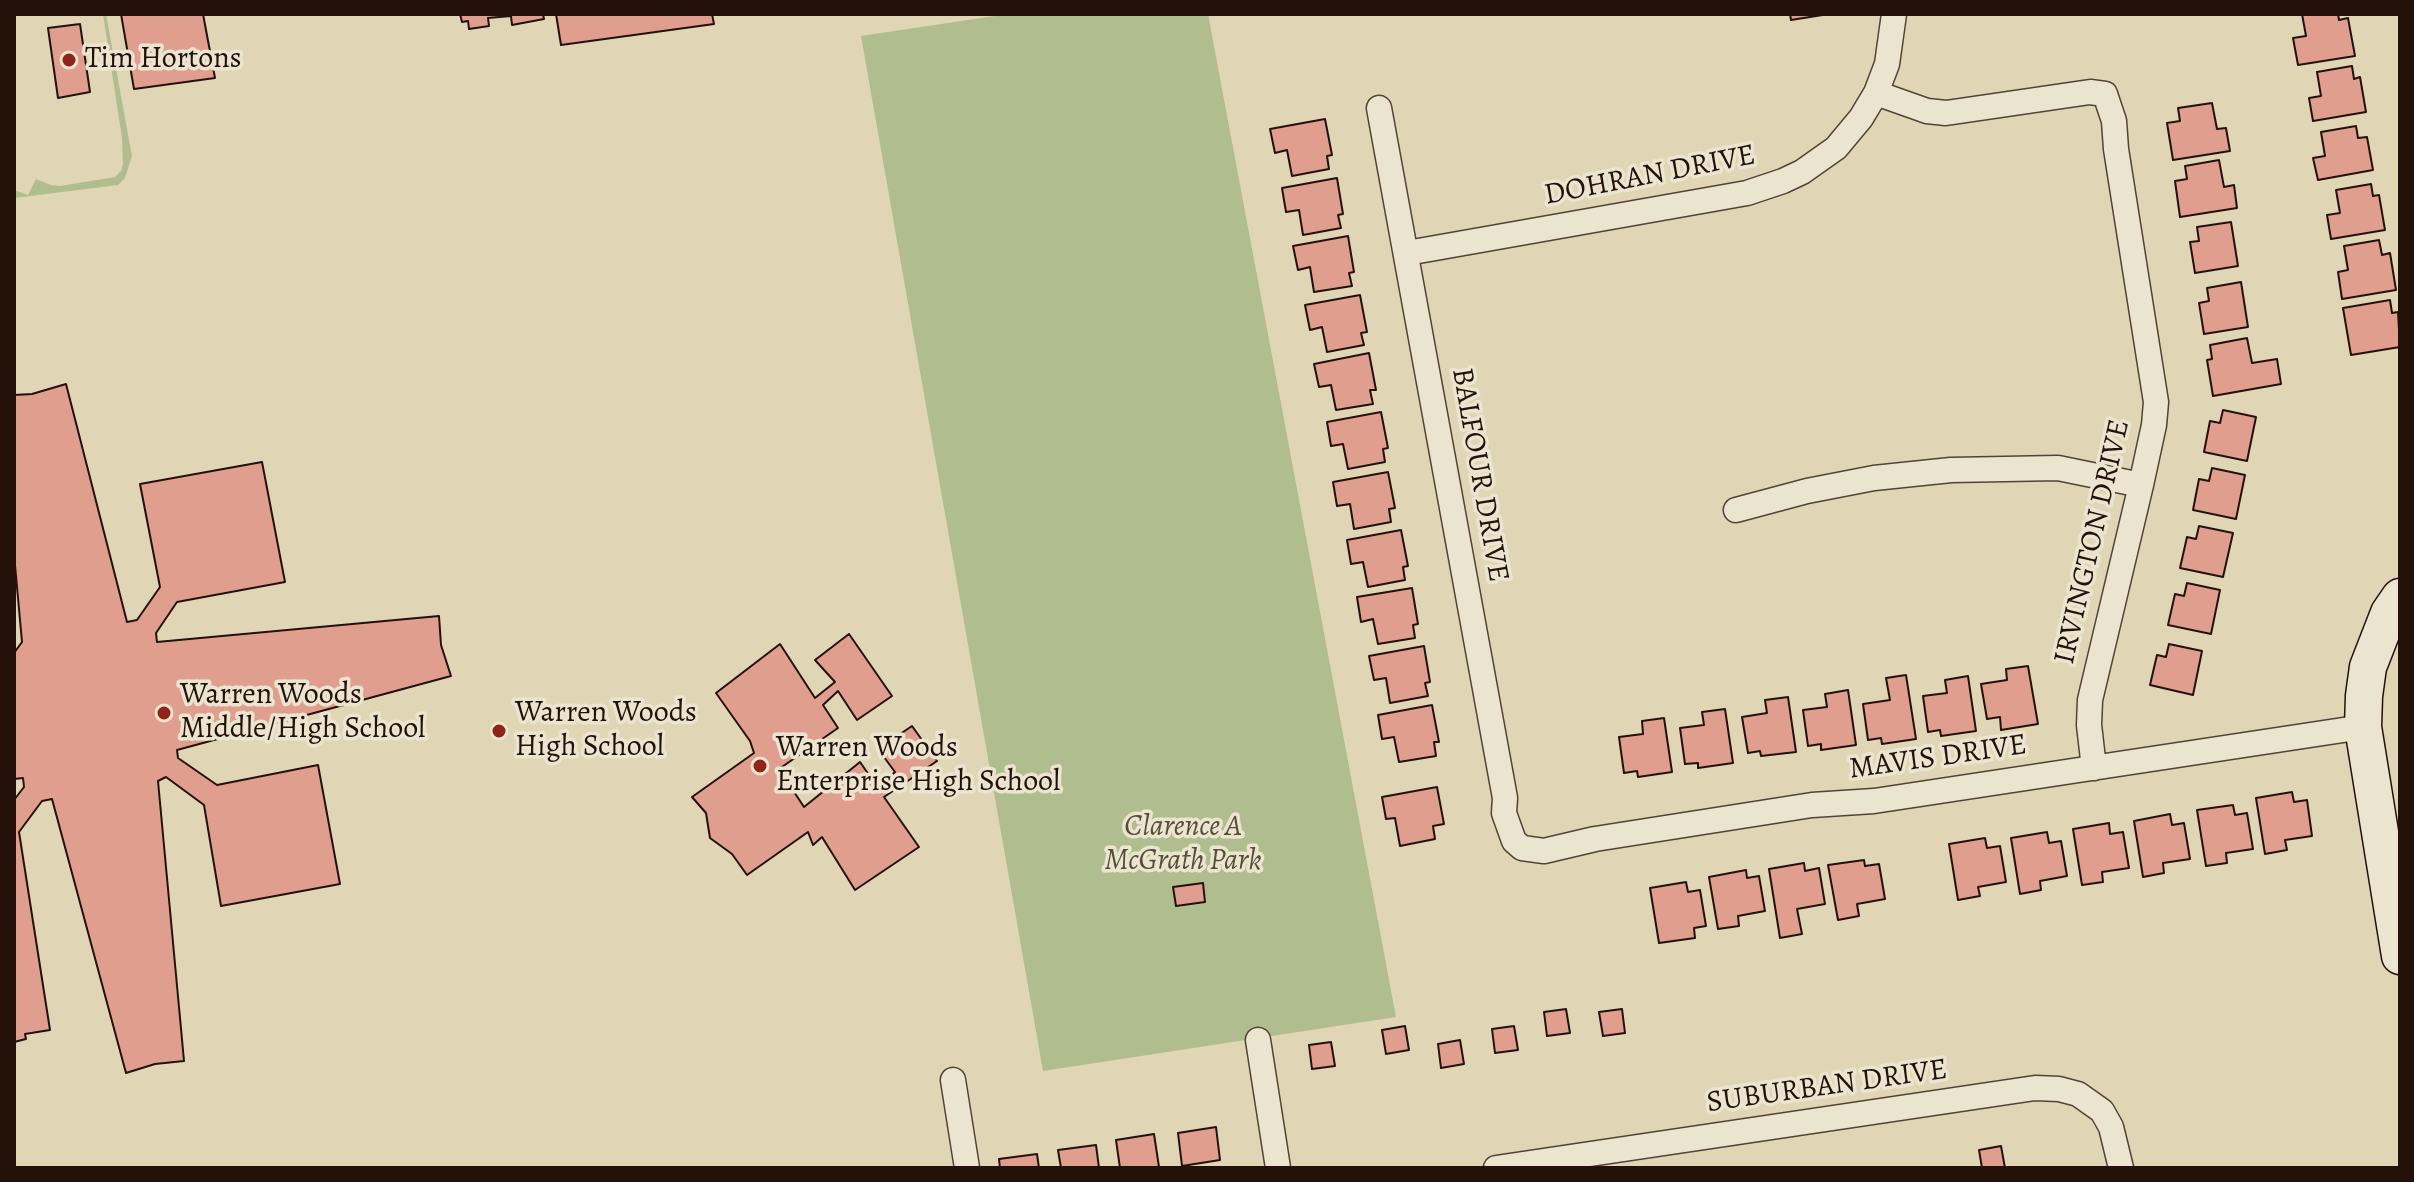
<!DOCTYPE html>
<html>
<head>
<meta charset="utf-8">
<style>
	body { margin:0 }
	#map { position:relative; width:2414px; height:1182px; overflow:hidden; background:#e0d5b5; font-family:Alegreya,serif }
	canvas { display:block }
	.frame { position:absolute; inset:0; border:16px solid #24120a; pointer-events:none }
</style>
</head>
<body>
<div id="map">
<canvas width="2414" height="1182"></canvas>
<div class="frame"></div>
</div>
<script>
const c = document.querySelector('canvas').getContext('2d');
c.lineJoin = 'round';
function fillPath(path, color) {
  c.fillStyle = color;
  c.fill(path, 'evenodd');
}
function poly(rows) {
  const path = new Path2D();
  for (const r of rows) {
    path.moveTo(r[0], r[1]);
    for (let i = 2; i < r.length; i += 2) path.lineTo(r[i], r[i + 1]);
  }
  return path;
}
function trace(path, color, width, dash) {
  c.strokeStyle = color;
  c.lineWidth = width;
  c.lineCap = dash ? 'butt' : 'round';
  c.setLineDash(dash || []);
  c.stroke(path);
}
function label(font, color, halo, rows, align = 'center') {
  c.font = font + ' Alegreya,serif';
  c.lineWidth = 7;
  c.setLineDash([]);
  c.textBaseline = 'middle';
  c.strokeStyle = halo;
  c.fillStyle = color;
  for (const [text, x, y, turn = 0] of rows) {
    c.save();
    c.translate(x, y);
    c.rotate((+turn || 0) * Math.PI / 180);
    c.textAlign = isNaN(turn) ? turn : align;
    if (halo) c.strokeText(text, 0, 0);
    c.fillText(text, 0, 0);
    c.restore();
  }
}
const green = poly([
	[103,14,106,14,132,156,125,178,118,185,14,198,14,190,28,195,36,179,51,185,60,186,115,177,121,171,123,164,122,138],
	[1008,14,1208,14,1396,1017,1043,1071,861,36]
]);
const building = poly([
	[121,14,203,14,215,78,134,89,121,14],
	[460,14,543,14,544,19,512,25,511,16,488,18,489,26,469,29,468,21,462,22,460,14],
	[556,14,712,14,714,24,561,45,556,14],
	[1790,14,1829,14,1791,20,1790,14],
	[2302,14,2338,14,2339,20,2348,18,2355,56,2298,65,2293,38,2306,36,2302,14],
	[80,24,90,92,58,98,48,28,80,24],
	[2352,66,2354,79,2360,77,2366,112,2313,121,2309,98,2321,96,2317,72,2352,66],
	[2212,103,2217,129,2226,128,2230,151,2173,160,2167,123,2180,121,2178,108,2212,103],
	[1325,119,1332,155,1327,156,1329,169,1292,176,1287,150,1275,153,1270,129,1325,119],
	[2356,126,2358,138,2367,137,2373,170,2318,180,2313,158,2325,156,2321,132,2356,126],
	[2219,160,2224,187,2234,185,2237,208,2180,217,2175,181,2187,179,2185,166,2219,160],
	[1337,178,1343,214,1338,215,1341,228,1303,235,1299,210,1286,212,1282,188,1337,178],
	[2371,184,2373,196,2379,195,2385,230,2331,239,2327,215,2340,213,2336,190,2371,184],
	[2231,222,2238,266,2195,273,2190,242,2199,241,2197,227,2231,222],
	[1348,236,1354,272,1349,273,1352,286,1314,292,1310,267,1298,270,1293,246,1348,236],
	[2379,240,2382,255,2390,253,2396,290,2342,299,2338,272,2348,270,2344,246,2379,240],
	[2241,282,2248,327,2204,334,2199,303,2209,301,2207,288,2241,282],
	[1360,295,1367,332,1361,333,1364,345,1327,352,1322,327,1310,330,1305,305,1360,295],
	[2390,300,2392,313,2398,312,2400,347,2351,355,2343,308,2390,300],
	[2247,338,2252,363,2277,359,2281,384,2213,396,2207,360,2212,359,2210,345,2247,338],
	[1369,353,1376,390,1370,390,1373,404,1336,410,1331,385,1319,387,1314,364,1369,353],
	[66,384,127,622,137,620,160,587,140,484,262,462,285,582,177,602,156,633,157,642,439,616,441,645,451,676,177,750,178,758,217,785,318,765,340,884,221,906,204,805,166,777,158,781,184,1061,155,1064,126,1073,52,799,42,801,19,832,50,1030,25,1034,26,1039,14,1042,14,800,24,787,23,778,14,779,14,653,22,642,14,554,14,395,32,394,66,384],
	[2223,410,2256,417,2247,461,2204,452,2210,421,2220,423,2223,410],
	[1381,412,1388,448,1383,449,1385,462,1348,469,1343,444,1331,446,1327,422,1381,412],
	[2212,468,2245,475,2236,519,2193,510,2199,479,2209,481,2212,468],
	[1388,472,1395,508,1389,509,1391,522,1354,529,1350,504,1337,506,1333,482,1388,472],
	[2199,526,2233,533,2223,577,2180,568,2187,537,2196,539,2199,526],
	[1401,530,1408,566,1403,567,1405,580,1368,587,1363,562,1351,564,1347,540,1401,530],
	[2187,583,2220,590,2211,634,2168,625,2175,594,2184,596,2187,583],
	[1412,588,1418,624,1413,625,1415,638,1378,644,1373,619,1361,622,1357,597,1412,588],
	[849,634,892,696,857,720,838,691,823,705,838,728,779,769,804,807,860,762,878,788,895,772,878,749,912,726,937,761,884,797,919,847,855,890,822,837,813,845,808,832,747,875,732,854,710,838,706,813,692,797,754,753,750,741,716,693,780,644,815,698,835,682,815,660,849,634],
	[2169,644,2202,651,2193,695,2150,685,2157,655,2166,657,2169,644],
	[1424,646,1430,682,1425,683,1428,696,1390,703,1386,678,1374,680,1369,656,1424,646],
	[2028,666,2038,724,2001,730,2000,717,1987,719,1981,684,2007,680,2006,669,2028,666],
	[1906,675,1916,739,1882,744,1881,738,1868,740,1863,704,1890,700,1886,678,1906,675],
	[1968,676,1976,731,1941,736,1940,730,1928,732,1923,696,1947,693,1945,680,1968,676],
	[1848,690,1856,745,1821,750,1821,744,1808,746,1803,710,1827,707,1825,694,1848,690],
	[1788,697,1796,752,1761,756,1760,751,1748,753,1742,717,1767,713,1765,700,1788,697],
	[1432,705,1439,742,1434,742,1436,756,1399,762,1394,737,1382,739,1378,715,1432,705],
	[1725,709,1733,763,1698,768,1698,763,1685,764,1680,728,1704,725,1702,712,1725,709],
	[1664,718,1672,772,1638,777,1637,771,1624,773,1619,737,1643,734,1642,721,1664,718],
	[1437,787,1444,824,1433,826,1435,839,1400,846,1395,818,1386,819,1382,797,1437,787],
	[2292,792,2294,802,2307,800,2312,836,2285,840,2287,850,2265,854,2256,798,2292,792],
	[2233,805,2235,815,2247,813,2253,849,2226,853,2227,863,2206,866,2197,810,2233,805],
	[2170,814,2172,825,2184,823,2190,859,2163,863,2164,873,2143,877,2134,821,2170,814],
	[2109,823,2110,834,2123,832,2129,868,2102,872,2103,882,2082,885,2073,829,2109,823],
	[2047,832,2049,843,2061,841,2067,876,2040,881,2041,890,2020,894,2011,838,2047,832],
	[1985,838,1987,848,2000,846,2006,882,1978,887,1980,896,1958,900,1949,844,1985,838],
	[1864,860,1865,866,1879,864,1885,899,1857,904,1859,916,1838,920,1828,865,1864,860],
	[1804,863,1805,871,1819,868,1825,904,1797,909,1802,934,1780,938,1769,869,1804,863],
	[1746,870,1747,878,1759,876,1765,911,1738,916,1739,926,1718,929,1709,877,1746,870],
	[1686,882,1688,892,1700,890,1706,926,1694,928,1695,938,1659,943,1650,888,1686,882],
	[1203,883,1205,902,1176,906,1173,887,1203,883],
	[1566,1009,1570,1033,1547,1036,1544,1012,1566,1009],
	[1622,1009,1625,1033,1603,1036,1599,1012,1622,1009],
	[1405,1026,1409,1050,1386,1054,1382,1030,1405,1026],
	[1514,1026,1518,1050,1495,1053,1492,1029,1514,1026],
	[1460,1040,1464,1064,1441,1068,1438,1044,1460,1040],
	[1331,1042,1335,1066,1312,1069,1309,1045,1331,1042],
	[1216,1127,1220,1160,1182,1166,1178,1133,1216,1127],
	[1154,1134,1159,1167,1120,1168,1116,1140,1154,1134],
	[1096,1145,1099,1168,1061,1168,1058,1150,1096,1145],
	[2001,1146,2005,1168,1982,1168,1979,1150,2001,1146],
	[1037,1154,1039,1168,1000,1168,999,1159,1037,1154]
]);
const street = poly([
	[1876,93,1927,111,1946,113,2090,92,2105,94,2114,121,2116,149,2156,402,2154,425,2141,485,2090,700,2089,725,2094,768],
	[1379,108,1505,798,1504,813,1514,841,1522,848,1544,851,1595,839,1812,805,1874,801,2363,727],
	[1407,253,1747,193,1783,181,1802,172,1836,148,1861,118,1876,93,1887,64,1894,14],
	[1736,510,1807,491,1874,478,1951,470,2058,468,2141,485],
	[1258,1040,1278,1168],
	[953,1080,967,1168],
	[1496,1168,2035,1088,2059,1089,2078,1094,2102,1111,2111,1127,2121,1168]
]);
const secondary = poly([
	[2400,597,2389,613,2368,667,2364,696,2363,727,2400,956]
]);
const markers = [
	[69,60,8,"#8f2418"],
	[164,713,8,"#8f2418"],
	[499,731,8,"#8f2418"],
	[760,766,8,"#8f2418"]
];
const poiNames = [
	["Tim Hortons",85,60],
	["Warren Woods",180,696],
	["Middle/High School",180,730],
	["Warren Woods",515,714],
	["High School",515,748],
	["Warren Woods",776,749],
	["Enterprise High School",776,783]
];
const streetNames = [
	["DOHRAN DRIVE",1650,176,-11],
	["BALFOUR DRIVE",1479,475,80],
	["IRVINGTON DRIVE",2093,542,-77],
	["MAVIS DRIVE",1938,758,-8],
	["SUBURBAN DRIVE",1827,1087,-8]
];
const parkNames = [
	["Clarence A",1183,828],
	["McGrath Park",1183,862]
];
fillPath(green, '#b0be8f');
fillPath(building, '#e09e8e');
trace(building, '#24120a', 2);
trace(street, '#534335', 27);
trace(secondary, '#24120a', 39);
trace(street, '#ebe4cf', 24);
trace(secondary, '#ebe4cf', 36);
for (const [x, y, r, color] of markers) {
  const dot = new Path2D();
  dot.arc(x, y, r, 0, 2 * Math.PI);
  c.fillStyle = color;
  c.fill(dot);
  trace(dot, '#ebe4cf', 3);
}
label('30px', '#24120a', '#ebe4cf', poiNames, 'left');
label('30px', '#24120a', '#ebe4cf', streetNames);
label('italic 30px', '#554e39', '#ebe4cf', parkNames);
</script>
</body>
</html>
